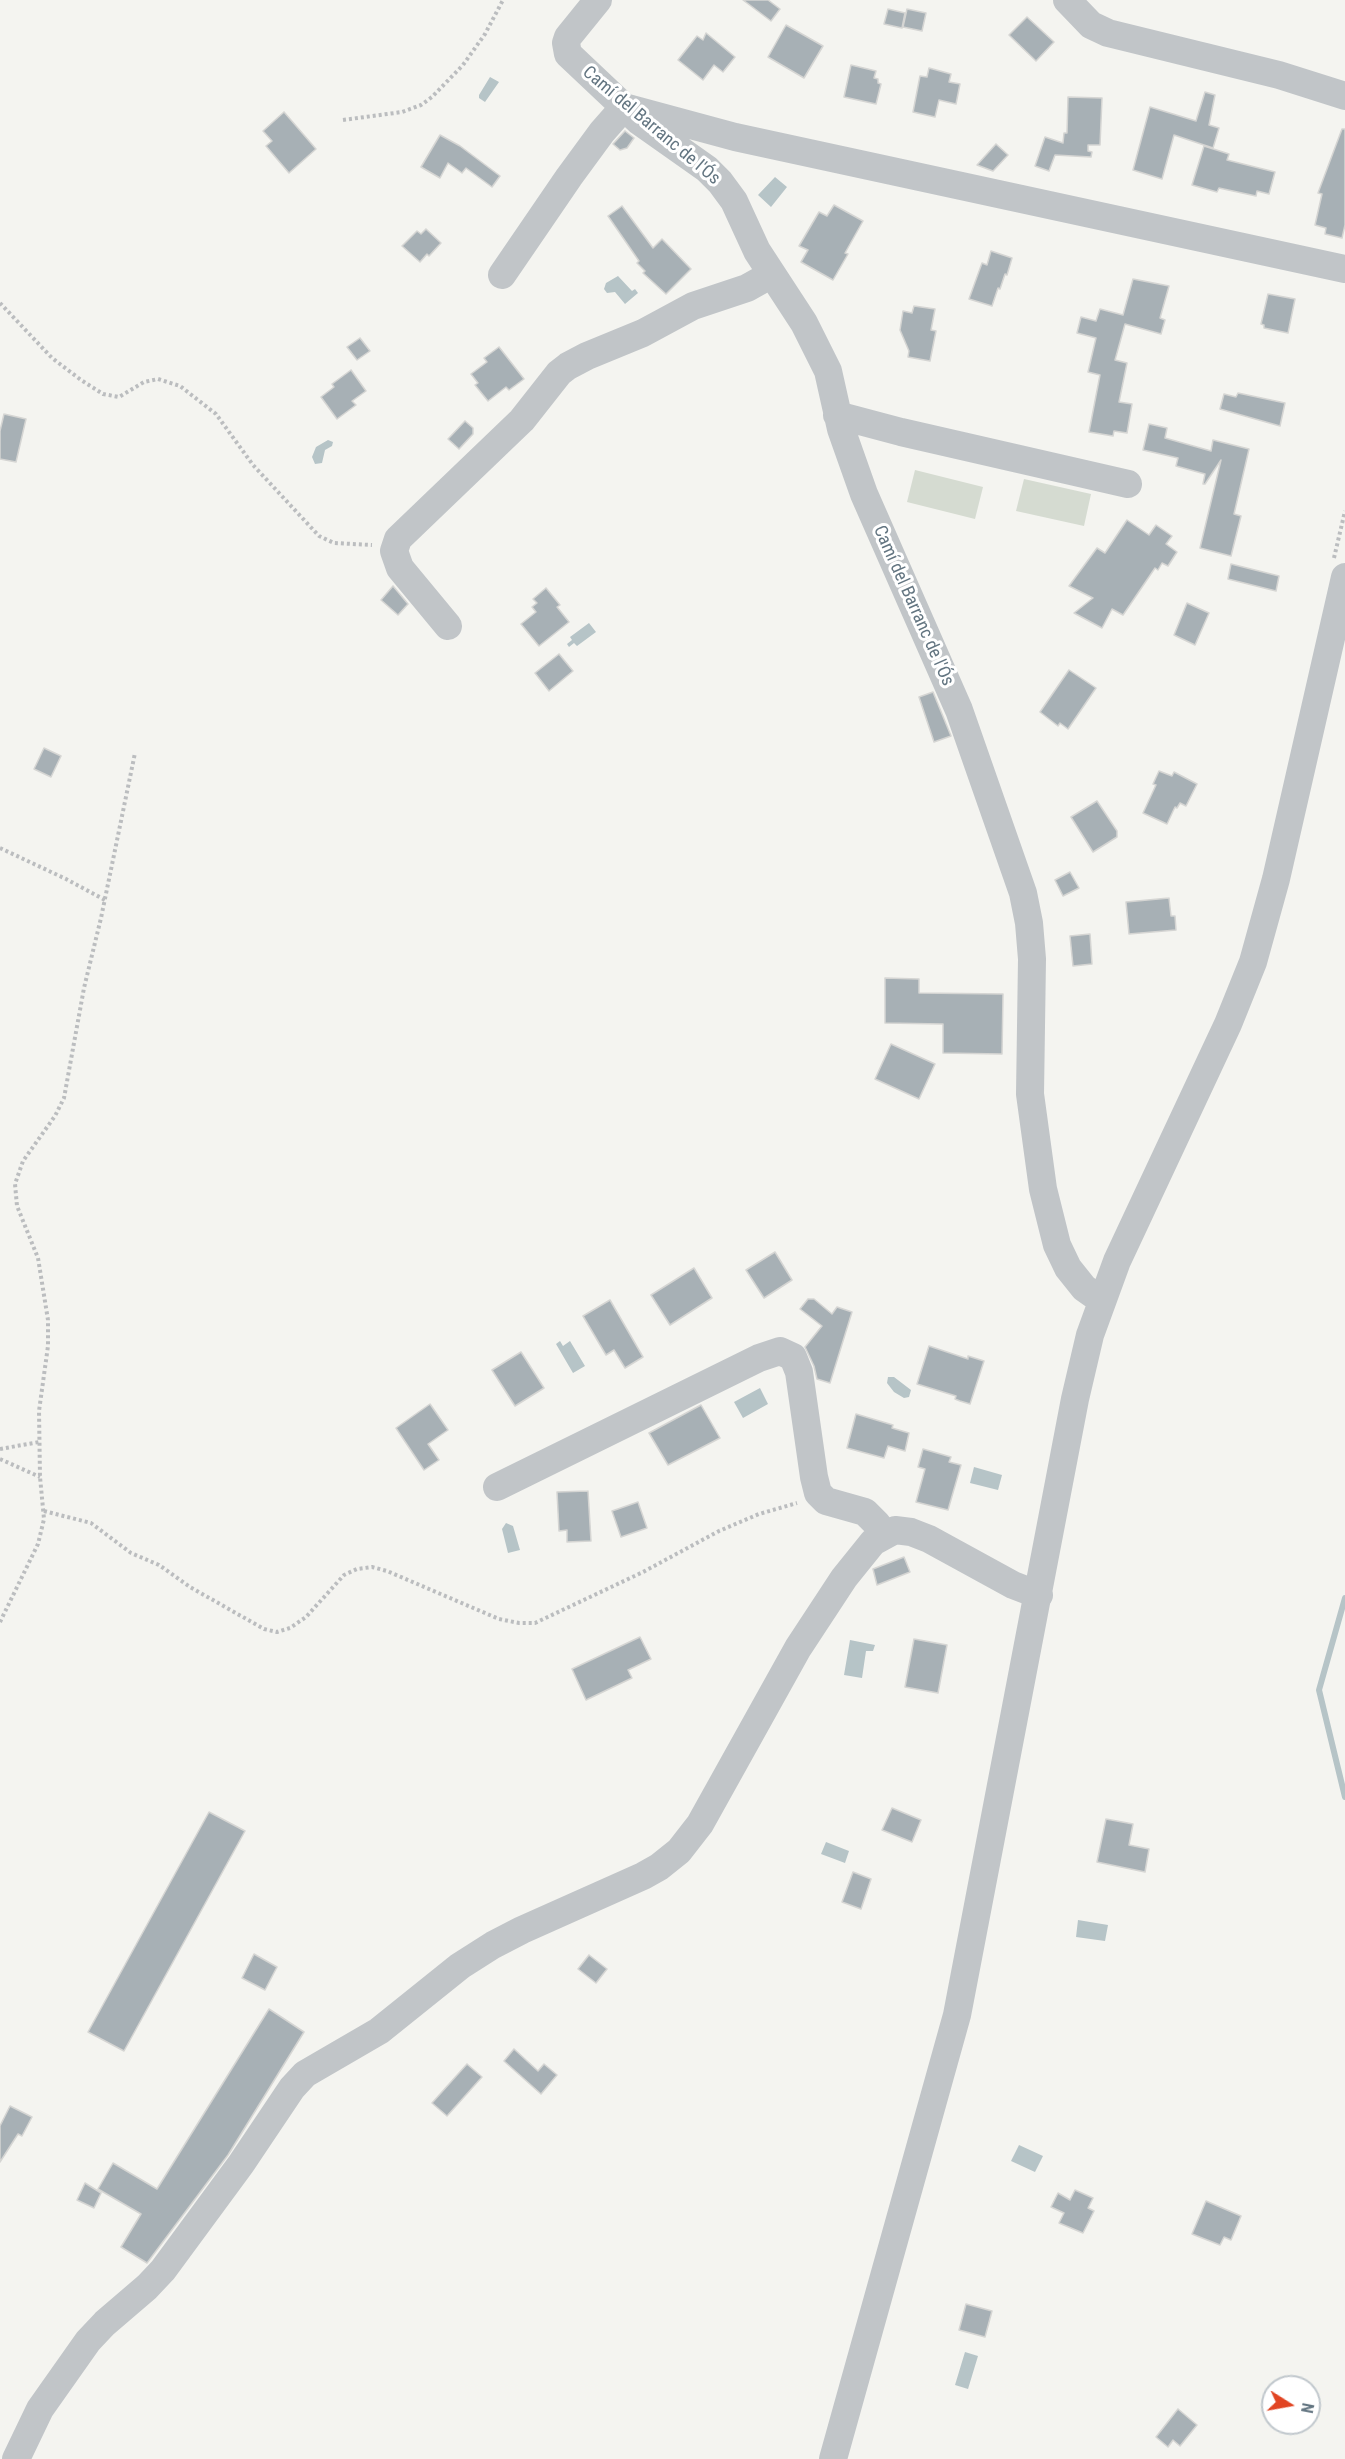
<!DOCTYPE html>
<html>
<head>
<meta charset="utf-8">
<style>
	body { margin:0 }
	#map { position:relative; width:1345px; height:2459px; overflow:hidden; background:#f4f4f0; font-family:"Roboto Condensed",sans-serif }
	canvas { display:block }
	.north { position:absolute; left:1261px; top:2375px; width:60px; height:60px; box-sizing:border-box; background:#fff; border:2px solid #c1c8cd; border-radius:50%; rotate:101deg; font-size:16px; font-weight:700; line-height:24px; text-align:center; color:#637581 }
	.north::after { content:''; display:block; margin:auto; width:21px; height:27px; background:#e14523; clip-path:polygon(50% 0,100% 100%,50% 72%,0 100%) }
</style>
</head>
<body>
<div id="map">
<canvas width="1345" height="2459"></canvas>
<div class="north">N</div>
</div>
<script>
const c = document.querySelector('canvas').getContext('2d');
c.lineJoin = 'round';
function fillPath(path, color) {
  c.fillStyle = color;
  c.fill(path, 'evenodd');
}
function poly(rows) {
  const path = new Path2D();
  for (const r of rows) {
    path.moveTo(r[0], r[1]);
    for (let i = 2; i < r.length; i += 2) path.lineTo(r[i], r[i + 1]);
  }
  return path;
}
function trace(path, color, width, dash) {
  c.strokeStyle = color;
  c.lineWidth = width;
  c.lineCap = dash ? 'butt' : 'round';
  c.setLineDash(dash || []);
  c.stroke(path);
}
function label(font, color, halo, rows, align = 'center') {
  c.font = font + ' "Roboto Condensed",sans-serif';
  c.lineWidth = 6;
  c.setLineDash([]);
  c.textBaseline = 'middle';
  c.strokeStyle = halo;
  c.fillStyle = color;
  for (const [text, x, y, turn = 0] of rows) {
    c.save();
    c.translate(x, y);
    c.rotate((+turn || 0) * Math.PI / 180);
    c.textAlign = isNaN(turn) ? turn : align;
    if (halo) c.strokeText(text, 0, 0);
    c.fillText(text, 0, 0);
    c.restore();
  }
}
const green = poly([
	[915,470,983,487,975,519,907,502],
	[1024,479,1091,494,1084,526,1016,511]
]);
const water = poly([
	[490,77,499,82,485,102,479,98,479,95],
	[775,177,787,187,771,207,758,195],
	[618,276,632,291,635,289,638,293,625,304,615,292,607,293,604,289,606,283],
	[328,440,333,442,332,446,325,450,322,463,315,464,312,457,316,447],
	[589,623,596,632,577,646,574,643,569,647,567,644,572,640,570,637],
	[560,1341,563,1346,570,1341,585,1366,573,1373,556,1344],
	[888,1377,894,1377,911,1390,909,1397,904,1398,894,1392,887,1383],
	[760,1388,768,1404,743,1418,734,1402],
	[974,1467,1002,1475,998,1490,970,1483],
	[506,1523,513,1526,520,1550,508,1553,502,1529],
	[850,1640,875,1645,873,1651,866,1651,862,1678,844,1675],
	[826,1842,849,1851,845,1863,821,1854],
	[1078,1920,1108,1925,1105,1941,1076,1937],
	[1019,2145,1043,2156,1035,2172,1011,2161],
	[965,2352,978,2356,968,2389,955,2385]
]);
const stream = poly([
	[1345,1598,1319,1690,1345,1797]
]);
const building = poly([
	[743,0,768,0,780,9,771,21,743,0],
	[888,9,905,13,902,28,884,24,888,9],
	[907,9,926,13,922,31,903,27,907,9],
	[1027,17,1054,42,1036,61,1009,35,1027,17],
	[786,25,823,46,804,78,768,57,786,25],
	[706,33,735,57,723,72,714,65,703,80,678,60,697,36,703,40,706,33],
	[851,65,876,71,874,78,878,79,878,83,881,84,876,104,844,97,851,65],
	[929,68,951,74,949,82,960,84,956,104,939,100,935,117,913,112,920,76,927,77,929,68],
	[1205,92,1215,95,1209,125,1219,128,1213,148,1174,135,1162,179,1133,170,1150,107,1196,121,1205,92],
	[1068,97,1102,98,1100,145,1088,145,1088,151,1092,152,1091,157,1055,155,1049,171,1035,166,1045,137,1063,143,1064,133,1067,133,1068,97],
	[284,112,316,149,289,173,266,146,272,141,263,131,284,112],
	[1342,129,1345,129,1345,225,1342,238,1325,234,1326,228,1315,225,1322,194,1318,193,1342,129],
	[625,131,634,138,627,148,620,150,613,144,625,131],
	[440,135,460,146,500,176,492,187,466,168,462,173,448,163,440,178,421,167,440,135],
	[996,144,1008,155,993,171,977,165,996,144],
	[1204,146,1229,154,1227,160,1275,172,1269,194,1257,191,1256,196,1219,188,1217,192,1192,185,1204,146],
	[834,205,863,221,845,253,848,254,833,280,801,262,808,250,799,246,819,212,827,216,834,205],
	[622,206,653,248,662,239,691,269,666,294,643,273,645,271,637,263,639,261,608,216,622,206],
	[426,229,441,243,429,256,427,254,420,262,402,246,417,231,421,234,426,229],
	[991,251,1012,258,1007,275,1005,274,1000,289,998,288,992,306,969,299,982,263,987,265,991,251],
	[1133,279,1169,286,1160,318,1165,320,1161,334,1125,324,1115,360,1127,363,1119,402,1132,404,1127,433,1114,431,1113,436,1089,432,1100,375,1088,372,1096,338,1077,333,1081,317,1096,321,1100,309,1123,315,1133,279],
	[1268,294,1295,299,1288,333,1264,328,1264,325,1261,324,1268,294],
	[914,306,935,309,931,330,936,331,930,361,908,357,909,351,900,330,903,311,912,313,914,306],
	[360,338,370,351,357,360,347,347,360,338],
	[499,347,524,379,509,390,506,387,488,401,475,385,478,383,471,374,487,362,484,358,499,347],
	[351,370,366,391,352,401,356,405,337,419,321,397,334,387,332,384,351,370],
	[1238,393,1285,403,1280,426,1220,409,1224,394,1236,397,1238,393],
	[4,414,26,419,16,462,0,459,0,431,4,414],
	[465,421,473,428,473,434,459,449,448,439,465,421],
	[1149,424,1167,428,1165,438,1211,451,1213,440,1249,449,1234,514,1241,516,1231,556,1200,548,1221,460,1205,484,1203,484,1205,474,1176,466,1178,458,1143,450,1149,424],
	[1127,520,1149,535,1156,525,1172,536,1166,544,1177,552,1168,566,1162,563,1158,570,1155,568,1123,615,1112,609,1102,628,1074,613,1093,598,1069,586,1097,548,1105,553,1127,520],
	[1231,564,1279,576,1276,591,1228,579,1231,564],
	[393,586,408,604,398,615,381,600,393,586],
	[546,588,560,605,557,607,569,622,539,646,521,624,536,612,532,607,537,603,533,599,546,588],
	[1187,603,1209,613,1195,645,1174,635,1187,603],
	[559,654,573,671,549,691,535,673,559,654],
	[1069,670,1096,688,1068,729,1060,723,1058,726,1040,712,1069,670],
	[933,692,951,736,934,742,919,697,933,692],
	[44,748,61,756,51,777,34,769,44,748],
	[1159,771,1172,776,1174,772,1197,784,1186,806,1180,803,1177,808,1175,807,1167,824,1143,813,1156,785,1153,784,1159,771],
	[1097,801,1117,831,1117,837,1093,852,1071,817,1097,801],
	[1070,872,1079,888,1063,896,1055,880,1070,872],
	[1169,898,1171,916,1175,916,1176,930,1129,934,1126,902,1169,898],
	[1090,934,1092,964,1073,966,1070,936,1090,934],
	[885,978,919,979,919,993,1003,994,1002,1054,943,1053,943,1024,885,1023,885,978],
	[891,1044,935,1064,919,1099,875,1079,891,1044],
	[775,1252,792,1280,764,1298,746,1270,775,1252],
	[694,1268,712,1298,670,1325,651,1295,694,1268],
	[808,1299,814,1299,832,1314,837,1307,852,1312,830,1383,817,1379,814,1366,805,1347,822,1326,800,1309,808,1299],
	[610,1300,643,1357,625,1368,614,1350,606,1355,583,1316,610,1300],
	[929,1346,968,1359,968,1356,984,1361,970,1404,960,1401,955,1399,956,1396,917,1384,929,1346],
	[521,1352,544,1388,515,1406,492,1370,521,1352],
	[430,1404,448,1430,428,1444,439,1460,424,1470,396,1428,430,1404],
	[701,1405,720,1438,668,1465,649,1433,701,1405],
	[856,1414,893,1425,892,1428,909,1433,905,1451,888,1446,884,1458,847,1448,856,1414],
	[923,1449,951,1457,949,1462,961,1465,948,1510,916,1502,925,1469,918,1467,923,1449],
	[588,1491,591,1541,567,1542,567,1530,559,1531,557,1492,588,1491],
	[638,1502,647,1528,621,1537,612,1511,638,1502],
	[904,1557,910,1572,877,1585,873,1569,904,1557],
	[640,1637,651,1659,628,1670,632,1678,586,1700,572,1669,640,1637],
	[914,1639,947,1645,938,1693,905,1687,914,1639],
	[892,1808,921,1820,912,1842,882,1830,892,1808],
	[209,1812,245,1831,124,2051,88,2032,209,1812],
	[1106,1819,1133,1824,1129,1845,1149,1849,1145,1872,1097,1862,1106,1819],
	[853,1872,871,1879,861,1909,842,1902,853,1872],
	[254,1954,277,1967,265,1990,242,1978,254,1954],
	[589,1955,607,1969,596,1983,578,1969,589,1955],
	[269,2009,304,2032,228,2155,147,2263,121,2247,141,2214,98,2189,113,2163,157,2189,269,2009],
	[514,2049,538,2071,544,2064,557,2075,541,2094,504,2061,514,2049],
	[467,2064,482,2077,447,2116,432,2103,467,2064],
	[10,2106,32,2117,22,2136,18,2134,0,2162,0,2126,10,2106],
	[85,2183,101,2193,94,2208,77,2200,85,2183],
	[1075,2190,1093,2198,1088,2208,1094,2211,1083,2233,1059,2223,1064,2213,1051,2207,1058,2193,1070,2200,1075,2190],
	[1206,2201,1241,2216,1231,2240,1224,2237,1220,2245,1192,2234,1206,2201],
	[966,2304,992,2311,985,2337,959,2330,966,2304],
	[1178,2409,1197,2425,1180,2446,1173,2440,1168,2447,1156,2437,1178,2409]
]);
const path = poly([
	[343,120,402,112,421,105,432,97,463,65,485,34,503,0],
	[0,303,52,358,81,380,103,394,119,397,144,382,158,379,180,386,216,414,253,465,319,536,334,543,372,545],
	[1334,558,1345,511],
	[0,848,66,879,105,900],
	[0,1449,39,1442],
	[0,1459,40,1477],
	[44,1511,91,1523,131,1553,159,1565,190,1587,264,1629,277,1632,290,1628,306,1617,344,1575,357,1569,372,1567,387,1571,499,1619,519,1623,535,1623,643,1572,719,1531,759,1514,797,1503],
	[0,1622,38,1544,44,1519,40,1477,39,1411,48,1346,48,1320,38,1258,17,1206,15,1184,23,1161,55,1116,64,1098,84,988,101,918,135,753]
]);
const minor = poly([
	[598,0,568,37,566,43,568,54,639,121,707,169,720,182,734,201,757,251,804,323,828,371,841,429,864,494,959,710,1023,893,1029,923,1032,959,1030,1094,1043,1189,1057,1245,1068,1268,1084,1288,1101,1300],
	[1067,0,1091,25,1108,33,1279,75,1345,96],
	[502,275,569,177,602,132,624,107,735,137,1345,269],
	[837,415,901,432,1128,484],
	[448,626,400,568,394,551,398,539,522,420,559,373,568,366,587,356,643,333,693,306,747,288,772,274],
	[497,1487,759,1358,780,1351,793,1357,799,1372,814,1477,818,1493,826,1501,865,1512,877,1524,881,1536],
	[16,2459,40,2409,88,2341,105,2323,147,2287,163,2270,241,2164,292,2088,305,2074,379,2031,460,1966,493,1945,522,1930,643,1876,659,1867,679,1851,700,1824,798,1648,844,1578,873,1542,895,1530,911,1532,929,1539,1013,1585,1039,1595],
	[833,2459,957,2015,1075,1399,1090,1335,1117,1261,1228,1024,1253,962,1276,879,1345,577]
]);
const streetNames = [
	["Camí del Barranc de l'Ós",651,126,40],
	["Camí del Barranc de l'Ós",913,606,66]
];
fillPath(green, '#d5dbd1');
fillPath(water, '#b6c4c7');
trace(stream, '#b6c4c7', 6);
fillPath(building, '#a7b0b5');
trace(building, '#d5d5d3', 1.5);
trace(path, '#bbbdbf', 4, [3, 3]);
trace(minor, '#c1c5c8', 28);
label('18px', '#637581', '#fff', streetNames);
</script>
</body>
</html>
